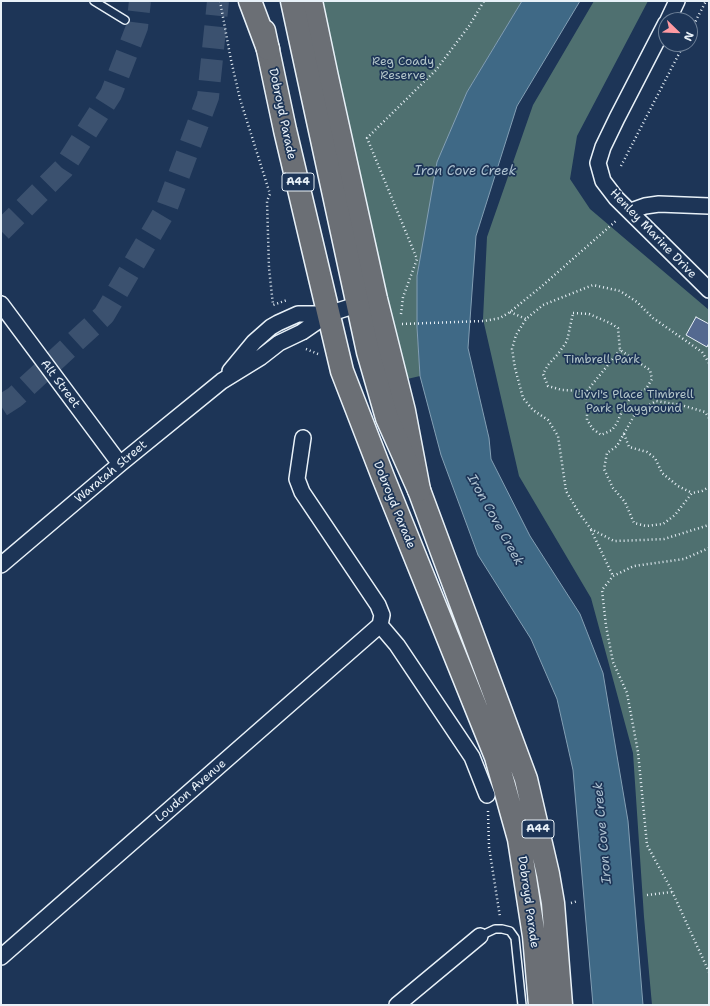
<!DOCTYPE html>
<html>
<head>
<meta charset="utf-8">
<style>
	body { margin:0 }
	#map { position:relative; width:710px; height:1006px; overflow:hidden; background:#1d3557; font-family:"Shantell Sans",sans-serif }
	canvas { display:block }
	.frame { position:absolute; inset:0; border:2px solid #e8f1f8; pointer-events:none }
	.north { position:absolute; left:658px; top:12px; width:40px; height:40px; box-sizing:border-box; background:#1d3557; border:1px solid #6e8097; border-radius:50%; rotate:113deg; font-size:11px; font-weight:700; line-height:16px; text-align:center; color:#e8f1f8 }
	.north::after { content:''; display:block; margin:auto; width:14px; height:18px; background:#ff9aa2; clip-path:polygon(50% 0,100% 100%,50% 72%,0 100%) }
</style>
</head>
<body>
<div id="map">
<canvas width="710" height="1006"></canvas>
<div class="frame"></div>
<div class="north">N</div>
</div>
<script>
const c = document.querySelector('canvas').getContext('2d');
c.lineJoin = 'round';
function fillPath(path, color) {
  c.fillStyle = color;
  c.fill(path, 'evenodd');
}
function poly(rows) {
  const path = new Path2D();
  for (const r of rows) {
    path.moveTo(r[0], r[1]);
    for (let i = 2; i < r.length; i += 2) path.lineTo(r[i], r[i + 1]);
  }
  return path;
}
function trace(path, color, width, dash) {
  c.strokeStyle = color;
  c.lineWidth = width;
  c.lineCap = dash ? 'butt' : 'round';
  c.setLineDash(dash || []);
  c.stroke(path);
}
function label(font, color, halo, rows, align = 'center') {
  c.font = font + ' "Shantell Sans",sans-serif';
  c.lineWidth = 3.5;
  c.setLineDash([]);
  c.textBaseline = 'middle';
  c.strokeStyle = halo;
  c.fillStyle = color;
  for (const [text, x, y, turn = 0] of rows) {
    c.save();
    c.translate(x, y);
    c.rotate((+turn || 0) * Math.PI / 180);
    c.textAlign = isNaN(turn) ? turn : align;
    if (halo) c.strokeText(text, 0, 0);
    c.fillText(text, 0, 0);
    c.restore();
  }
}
const green = poly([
	[319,1,522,1,467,92,417,276,417,327,420,376,403,380],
	[594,1,648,1,577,136,570,179,590,209,709,310,709,1005,652,1005,644,917,633,753,591,598,519,476,483,319,487,237,533,105]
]);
const water = poly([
	[522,1,580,1,517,106,476,236,468,348,489,438,491,459,530,536,580,614,603,673,628,821,643,1005,593,1005,573,770,557,699,531,639,478,555,441,455,420,376,417,327,417,276,437,162,467,92,522,1]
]);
const building = poly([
	[696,317,709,324,709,343,707,347,686,335,696,317]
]);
const motorwayTunnel = poly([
	[1,231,63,169,111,94,137,27,140,1],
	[1,406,15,397,104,315,167,207,208,97,218,1]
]);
const path = poly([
	[220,1,231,60,240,99,270,194,267,201,269,268,273,305,287,300],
	[690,32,706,1],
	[621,166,684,44],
	[510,312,526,319],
	[573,313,589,314,610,323,618,328,620,350,650,370,652,379,646,389,633,395,624,406,617,423,612,430,601,435,593,429,587,420,587,391,562,390,548,386,543,374,548,365,558,354,567,341,573,313],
	[401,314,403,297,417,259,367,138,436,70,469,26,484,1],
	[402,324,484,321,500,318,510,312,542,286,617,220],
	[306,349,318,354],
	[709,363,702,352,653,318,637,302,620,291,593,285,543,305,526,319,516,335,512,349,515,368,523,398,533,410,548,420,558,436,566,491,579,513,591,529,614,541,643,540,664,539,709,525],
	[587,391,620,350],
	[709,418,705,412,681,405,656,401,635,414,617,446,607,453,604,469,613,488,625,502,634,523,646,526,663,524,675,515,692,493,702,491,709,487],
	[624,434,629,447,647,452,655,458,662,473,678,486,692,493],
	[591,530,613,576],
	[709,548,684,559,634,566,613,576,602,590,606,626,613,662,627,693,638,752,647,845,671,889,709,972],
	[488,811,489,847,500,917],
	[647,895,672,892],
	[571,903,578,901]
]);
const service = poly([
	[94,1,125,20],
	[480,936,495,929,502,929,510,931,515,938,522,1005]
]);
const minor = poly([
	[668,20,677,1],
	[666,23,617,118,603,147,598,163,603,181,616,198,709,290],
	[631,211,645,206,659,204,709,206],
	[1,304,120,464],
	[230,371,254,342,271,327,278,323,298,314,328,314,366,302],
	[303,438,297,479,302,492,378,605,382,615,380,625,397,645,472,757,487,795],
	[1,565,120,464,222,381,261,357,279,343,302,332,328,314],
	[1,957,380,625],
	[397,1005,480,936]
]);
const trunk = poly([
	[311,1,327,77,376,299,404,411,419,490,526,779,548,874,553,903,561,1005],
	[264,31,285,130,342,371,383,477,496,757,519,839,534,936,540,1005]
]);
const motorway = poly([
	[250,1,268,49],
	[292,1,368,352,387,418,419,490]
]);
const shields = [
	[298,182,32],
	[538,829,32]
];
const shieldNames = [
	["A44",298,182],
	["A44",538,829]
];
const parkNames = [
	["Reg Coady",403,62],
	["Reserve",403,76],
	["Timbrell Park",602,360],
	["Livvi's Place Timbrell",634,395],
	["Park Playground",634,409]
];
const streetNames = [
	["Dobroyd Parade",282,114,78],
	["Henley Marine Drive",653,234,46],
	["Alt Street",60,384,53],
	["Waratah Street",111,472,-40],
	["Dobroyd Parade",394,505,68],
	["Loudon Avenue",191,791,-41],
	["Dobroyd Parade",528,902,82]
];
const waterNames = [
	["Iron Cove Creek",465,172],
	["Iron Cove Creek",495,520,61],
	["Iron Cove Creek",603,833,-95]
];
fillPath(green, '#4f7070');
fillPath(water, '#3f6986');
trace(water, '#839fb4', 1);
fillPath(building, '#546990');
trace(building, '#e8f1f8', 1);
trace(motorwayTunnel, '#3b516f', 22, [22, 11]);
trace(service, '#e8f1f8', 10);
trace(minor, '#e8f1f8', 18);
trace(trunk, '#e8f1f8', 25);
trace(motorway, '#e8f1f8', 25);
trace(path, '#e8f1f8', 2.5, [1, 3]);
trace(service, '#1d3557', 7);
trace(minor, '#1d3557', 15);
trace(trunk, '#6b6f75', 22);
trace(motorway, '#6b6f75', 22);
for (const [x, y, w] of shields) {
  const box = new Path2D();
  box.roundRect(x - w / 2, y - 9, w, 18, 3);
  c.fillStyle = '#1d3557';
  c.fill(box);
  trace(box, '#e8f1f8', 1);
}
label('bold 11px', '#e8f1f8', null, shieldNames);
label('12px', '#b2c4c8', '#1d3557', parkNames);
label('12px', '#e8f1f8', '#1d3557', streetNames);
label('italic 13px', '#adc1d0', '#1d3557', waterNames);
</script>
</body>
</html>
